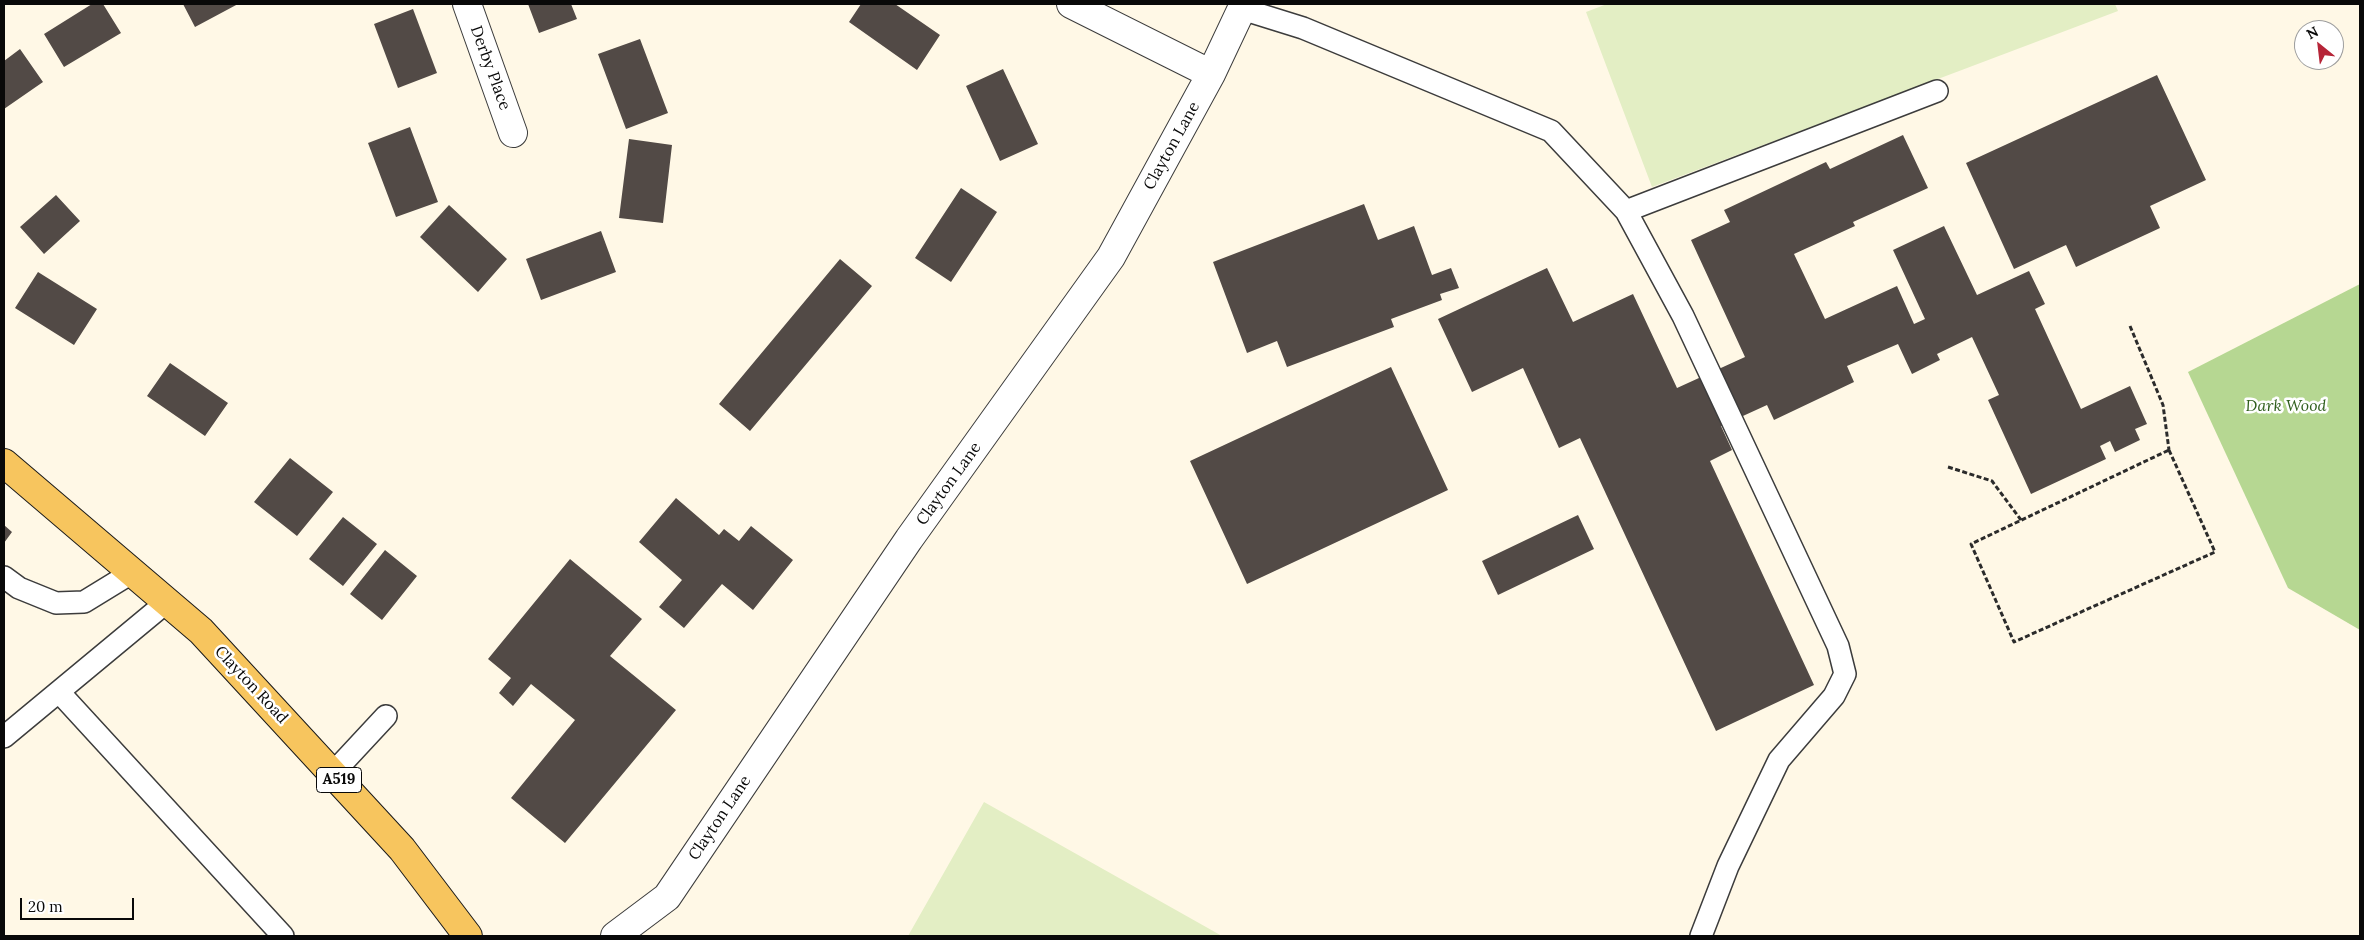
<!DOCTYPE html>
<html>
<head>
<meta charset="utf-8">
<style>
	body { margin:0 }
	#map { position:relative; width:2364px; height:940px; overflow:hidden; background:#fff8e6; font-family:Lora,serif }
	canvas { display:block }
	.frame { position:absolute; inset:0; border:5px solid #090909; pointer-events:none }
	.north { position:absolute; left:2294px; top:20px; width:50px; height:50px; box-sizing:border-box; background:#fff; border:1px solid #9d9d9d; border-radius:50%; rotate:331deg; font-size:14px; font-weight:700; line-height:20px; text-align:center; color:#090909 }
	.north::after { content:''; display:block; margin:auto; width:18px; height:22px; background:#b62538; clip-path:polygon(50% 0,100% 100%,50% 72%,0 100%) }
	.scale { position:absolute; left:20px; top:898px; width:114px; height:22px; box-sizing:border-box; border:2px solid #090909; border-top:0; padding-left:6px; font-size:15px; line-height:18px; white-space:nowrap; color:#090909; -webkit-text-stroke:4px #fff; paint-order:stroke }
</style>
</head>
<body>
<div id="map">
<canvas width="2364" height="940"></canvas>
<div class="frame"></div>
<div class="north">N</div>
<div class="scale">20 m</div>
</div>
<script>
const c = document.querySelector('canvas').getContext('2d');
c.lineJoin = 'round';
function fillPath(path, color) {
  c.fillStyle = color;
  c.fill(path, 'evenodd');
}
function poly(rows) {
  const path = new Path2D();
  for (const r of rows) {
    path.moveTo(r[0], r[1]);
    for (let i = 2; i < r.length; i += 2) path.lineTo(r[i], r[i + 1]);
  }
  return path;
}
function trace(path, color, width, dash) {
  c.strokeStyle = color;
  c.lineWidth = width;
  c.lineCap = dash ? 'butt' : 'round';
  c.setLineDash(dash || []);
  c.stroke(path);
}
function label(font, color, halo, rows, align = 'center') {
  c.font = font + ' Lora,serif';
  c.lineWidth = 5;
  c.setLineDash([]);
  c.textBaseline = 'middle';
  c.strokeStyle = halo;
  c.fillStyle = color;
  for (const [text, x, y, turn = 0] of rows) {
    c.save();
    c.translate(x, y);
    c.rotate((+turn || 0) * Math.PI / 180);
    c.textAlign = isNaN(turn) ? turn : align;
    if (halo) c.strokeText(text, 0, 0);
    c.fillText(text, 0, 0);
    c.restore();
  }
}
const forest = poly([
	[2360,284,2360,630,2288,588,2188,372]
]);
const pitch = poly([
	[1607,4,2115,4,2118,11,1652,187,1586,12],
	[984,802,1222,936,908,936]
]);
const building = poly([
	[92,4,103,4,121,33,64,67,44,34],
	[183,4,238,4,195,27],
	[528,4,571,4,577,19,539,33],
	[861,4,895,4,940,35,917,70,849,22],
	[413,9,437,73,398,88,374,24],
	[640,39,668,113,626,129,598,54],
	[20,49,43,82,4,109,4,61],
	[1003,69,1038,144,1000,161,966,86],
	[2157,75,2206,180,2150,206,2160,228,2076,267,2066,245,2014,269,1966,163],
	[410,127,438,202,396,217,368,143],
	[1903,135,1928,188,1853,222,1855,226,1794,254,1825,319,1897,286,1914,324,1925,319,1893,250,1944,226,1977,295,2029,271,2045,304,2035,309,2081,409,2130,386,2147,424,2135,429,2140,440,2115,452,2110,441,2100,446,2106,459,2031,494,1988,400,1999,395,1972,337,1937,354,1940,360,1912,374,1898,344,1847,366,1854,382,1774,420,1767,405,1721,426,1732,450,1710,461,1814,685,1716,731,1580,438,1559,448,1523,368,1472,392,1438,319,1547,268,1573,322,1633,294,1677,388,1745,357,1691,240,1730,222,1724,210,1826,162,1830,169],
	[629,139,672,145,663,223,619,218],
	[961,188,997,212,951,282,915,258],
	[56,195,80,221,44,254,20,227],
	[1364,204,1378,240,1414,226,1432,275,1451,268,1459,288,1440,294,1442,300,1391,319,1394,327,1287,367,1277,341,1247,353,1213,262],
	[449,205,507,259,478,292,420,237],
	[601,231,616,272,541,300,526,259],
	[840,259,872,286,750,431,719,404],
	[38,272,97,309,74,345,15,308],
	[170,363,228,403,205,436,147,396],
	[1391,367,1448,490,1247,584,1190,461],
	[290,458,333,492,297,536,254,502],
	[676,498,719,535,724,529,739,541,751,526,793,560,753,610,722,584,684,628,659,607,682,580,639,542],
	[1578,515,1594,549,1498,595,1482,561],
	[343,517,377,544,343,586,309,559],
	[4,525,12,532,4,543],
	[385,550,417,576,382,620,350,594],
	[570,559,642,619,610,656,676,710,565,843,511,798,575,720,531,684,513,706,499,693,511,678,488,659]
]);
const path = poly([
	[2130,326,2163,405,2169,450],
	[2169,450,2215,552,2014,642,1971,544,2169,450],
	[1948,467,1992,481,2021,520]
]);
const lane = poly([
	[1242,9,1303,28,1551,131,1626,211,1683,316,1838,646,1845,674,1834,696,1779,760,1728,866,1701,936],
	[1626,211,1937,91],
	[4,577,19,588,56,603,84,602,133,572],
	[59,692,283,936],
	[4,737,168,601],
	[333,773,386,716]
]);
const street = poly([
	[467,4,513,133],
	[1071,4,1211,74],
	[615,936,667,897,909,539,1111,257,1211,74,1244,4]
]);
const primary = poly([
	[4,463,201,631,402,849,468,936]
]);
const shields = [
	[339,780,45]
];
const shieldNames = [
	["A519",339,780]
];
const streetNames = [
	["Derby Place",490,68,70],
	["Clayton Lane",1172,146,-61],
	["Clayton Lane",949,484,-54],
	["Clayton Road",251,685,47],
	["Clayton Lane",720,818,-56]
];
const parkNames = [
	["Dark Wood",2286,406]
];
fillPath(forest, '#b6d792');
fillPath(pitch, '#e3eec4');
fillPath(building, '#524a46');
trace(lane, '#3c3c3c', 24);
trace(street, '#3c3c3c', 30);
trace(primary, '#1a1a1a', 30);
trace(path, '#2b2b2b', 3, [5, 2.5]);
trace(lane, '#fff', 21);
trace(street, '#fff', 28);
trace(primary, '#f7c55e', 28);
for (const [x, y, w] of shields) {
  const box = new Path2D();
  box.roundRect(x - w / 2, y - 12.5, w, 25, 4);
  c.fillStyle = '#fff';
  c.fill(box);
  trace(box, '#090909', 1);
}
label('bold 15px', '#090909', null, shieldNames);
label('16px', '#090909', '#fff', streetNames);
label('italic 16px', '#2f5e1c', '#fff', parkNames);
</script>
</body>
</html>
